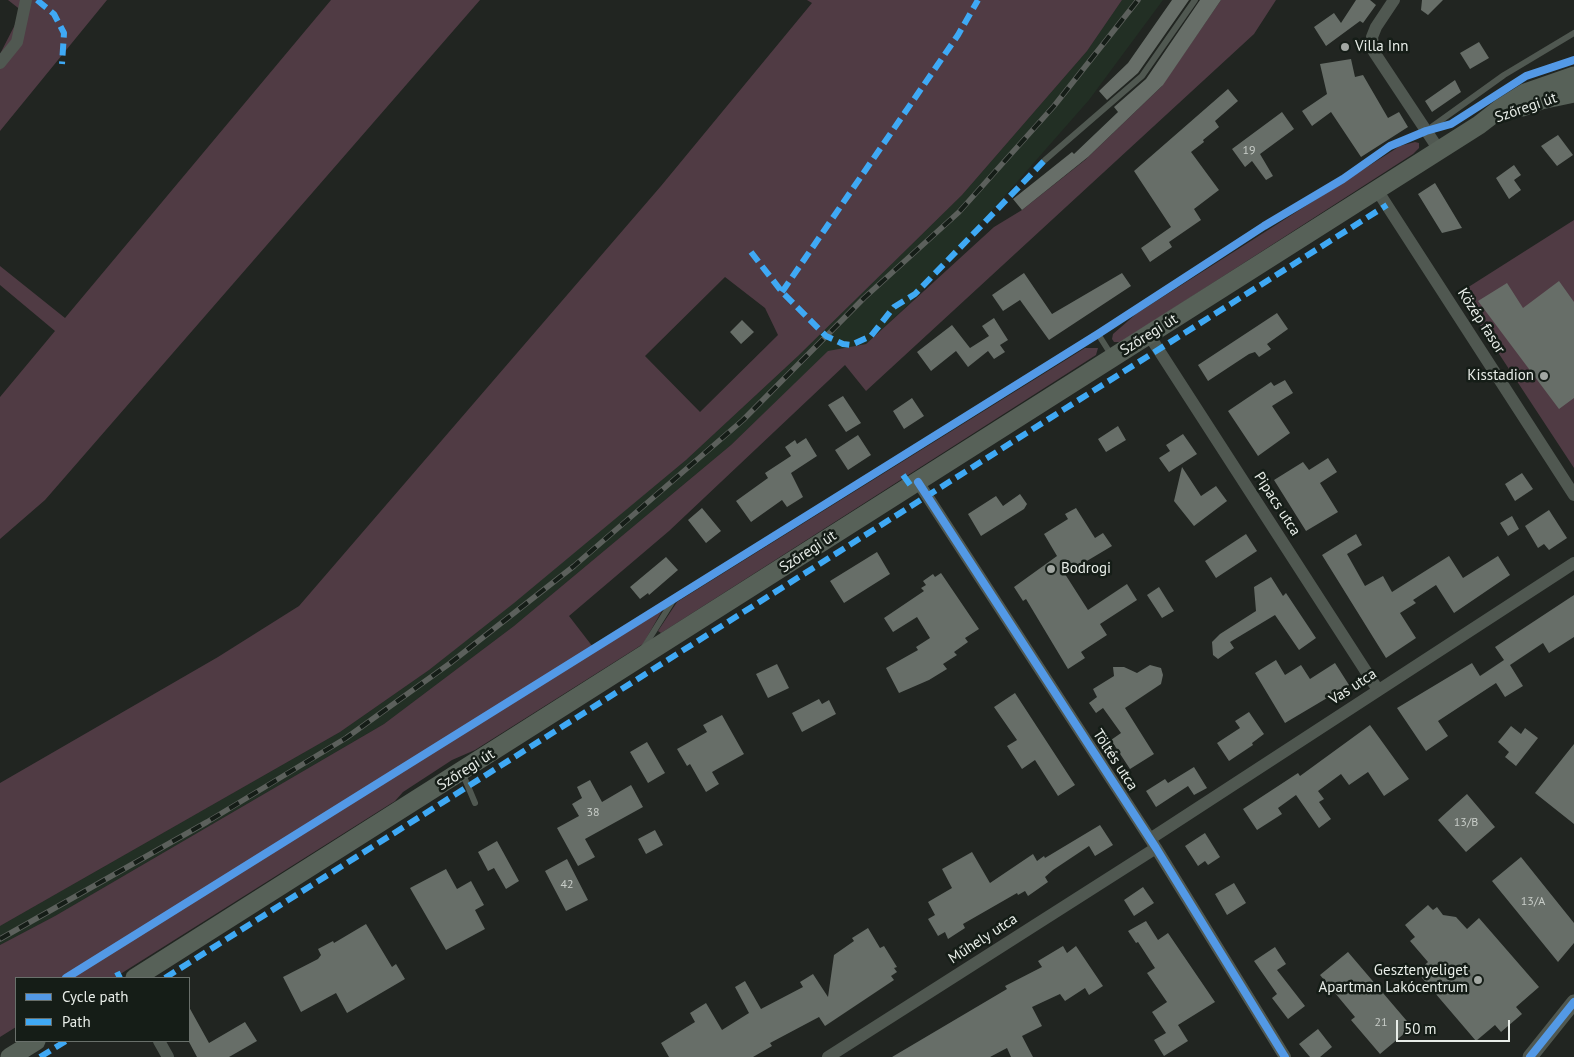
<!DOCTYPE html>
<html>
<head>
<meta charset="utf-8">
<style>
	body { margin:0 }
	#map { position:relative; width:1574px; height:1057px; overflow:hidden; background:#212521; font-family:"PT Sans",sans-serif }
	canvas { display:block }
	.legend { position:absolute; left:15px; top:977px; width:175px; height:65px; box-sizing:border-box; background:#151d17; border:1px solid #69706b; margin:0; padding:6px 9px; list-style:none; font-size:15px; color:#e8ede8 }
	.legend li { display:flex; align-items:center; gap:10px; height:25px }
	.legend b { width:25px; border:1px solid #69706b }
	.scale { position:absolute; left:1396px; top:1020px; width:114px; height:22px; box-sizing:border-box; border:2px solid #e8ede8; border-top:0; padding-left:6px; font-size:15px; line-height:18px; white-space:nowrap; color:#e8ede8; -webkit-text-stroke:4px #151d17; paint-order:stroke }
</style>
</head>
<body>
<div id="map">
<canvas width="1574" height="1057"></canvas>
<ul class="legend">
<li><b style="height:6px;background:#5399e6"></b>Cycle path</li>
<li><b style="height:6px;background:#3fa9f5"></b>Path</li>
</ul>
<div class="scale">50 m</div>
</div>
<script>
const c = document.querySelector('canvas').getContext('2d');
c.lineJoin = 'round';
function fillPath(path, color) {
  c.fillStyle = color;
  c.fill(path, 'evenodd');
}
function poly(rows) {
  const path = new Path2D();
  for (const r of rows) {
    path.moveTo(r[0], r[1]);
    for (let i = 2; i < r.length; i += 2) path.lineTo(r[i], r[i + 1]);
  }
  return path;
}
function trace(path, color, width, dash) {
  c.strokeStyle = color;
  c.lineWidth = width;
  c.lineCap = dash ? 'butt' : 'round';
  c.setLineDash(dash || []);
  c.stroke(path);
}
function label(font, color, halo, rows, align = 'center') {
  c.font = font + ' "PT Sans",sans-serif';
  c.lineWidth = 5;
  c.setLineDash([]);
  c.textBaseline = 'middle';
  c.strokeStyle = halo;
  c.fillStyle = color;
  for (const [text, x, y, turn = 0] of rows) {
    c.save();
    c.translate(x, y);
    c.rotate((+turn || 0) * Math.PI / 180);
    c.textAlign = isNaN(turn) ? turn : align;
    if (halo) c.strokeText(text, 0, 0);
    c.fillText(text, 0, 0);
    c.restore();
  }
}
const built = poly([
	[1122,0,1163,0,1089,100,915,298,866,344,828,352,731,445,514,626,384,724,55,916,0,945,0,926,340,732,429,670,686,460,798,356,962,195,1087,51]
]);
const green = poly([
	[8,0,107,0,0,131,0,54,22,11],
	[331,0,480,0,45,500,0,539,0,397,55,331,0,285,0,266,65,318],
	[807,0,1122,0,1087,51,962,195,798,356,686,460,514,603,429,670,340,732,0,926,0,783,218,657,299,606,661,186,812,3],
	[725,277,765,308,778,335,700,412,645,356],
	[1221,0,1276,0,1254,34,866,391,845,365,669,531,569,616,596,651,663,609,643,644,475,750,452,760,403,792,395,801,114,978,16,978,16,1027,0,1037,0,945,55,916,384,724,514,626,731,445,828,351,866,344,994,227,1022,210,1085,160,1161,87],
	[1415,142,1419,143,1419,148,1413,154,1121,342,1114,342,1112,339,1113,334,1136,314,1400,146],
	[1574,220,1574,468,1459,293],
	[1085,348,1098,348,1096,355,661,633,658,631,677,602]
]);
const building = poly([
	[1172,0,1189,0,1138,73,1107,100,1099,91,1128,63],
	[1200,0,1221,0,1163,85,1088,157,1022,210,1013,199,1072,152,1074,154,1118,112,1114,107,1146,79],
	[1356,0,1370,0,1376,5,1363,23,1360,21,1326,46,1314,27,1334,13,1341,23],
	[1422,0,1443,0,1428,15,1421,10],
	[1479,42,1489,58,1470,69,1460,53],
	[1351,59,1355,77,1363,75,1388,118,1399,112,1408,127,1361,157,1331,112,1312,126,1302,111,1327,94,1320,64],
	[1455,80,1461,92,1432,112,1425,101],
	[1228,89,1238,101,1215,121,1219,127,1203,140,1204,142,1191,152,1219,190,1194,209,1201,220,1169,242,1172,247,1150,262,1141,248,1171,227,1134,171],
	[1282,112,1294,129,1260,154,1273,176,1266,180,1252,161,1245,167,1232,149],
	[1558,135,1573,155,1557,166,1541,146],
	[1514,165,1521,175,1514,180,1521,190,1509,199,1496,178],
	[1435,183,1462,228,1442,233,1418,194],
	[1024,273,1052,314,1122,273,1131,286,1049,340,1020,300,1003,311,992,295],
	[1559,281,1574,302,1574,398,1559,409,1478,301,1507,283,1523,308],
	[1277,313,1288,329,1267,344,1271,349,1259,357,1255,352,1249,354,1208,381,1198,365],
	[994,318,1008,340,1000,345,1005,352,994,359,988,351,968,367,956,351,931,371,917,352,952,325,970,348,989,336,982,326],
	[742,320,754,332,741,344,730,332],
	[1285,380,1293,393,1272,406,1290,433,1258,456,1228,411,1271,382,1274,386],
	[843,396,861,423,846,432,828,405],
	[912,398,924,416,904,429,893,411],
	[1118,426,1126,440,1106,452,1098,439],
	[1183,434,1197,454,1169,472,1159,458,1170,451,1166,445],
	[858,435,871,455,848,470,835,450],
	[806,438,817,456,791,473,803,497,787,507,782,500,751,522,736,501,768,478,765,473,791,456,785,447,795,440,797,444],
	[1328,458,1337,472,1320,483,1338,512,1306,531,1274,480,1303,462,1309,470],
	[1182,467,1201,496,1216,486,1227,501,1194,526,1174,501],
	[1522,473,1533,489,1515,501,1505,484],
	[1020,494,1027,504,1024,509,981,536,968,514,996,496,1003,506],
	[702,508,721,531,706,543,688,520],
	[1076,508,1095,538,1103,533,1112,546,1065,574,1088,610,1127,584,1137,600,1100,624,1107,635,1081,652,1085,658,1068,669,1026,599,1023,601,1014,587,1057,556,1044,534,1068,519,1065,514],
	[1549,510,1567,538,1549,550,1544,544,1538,548,1525,526],
	[1512,516,1519,529,1508,536,1500,523],
	[1246,534,1257,551,1216,578,1205,561],
	[1356,534,1362,545,1347,554,1365,586,1383,576,1392,592,1449,556,1463,578,1498,556,1510,575,1454,613,1436,585,1413,600,1416,603,1400,613,1416,638,1386,658,1322,555],
	[877,552,890,574,844,603,830,581],
	[666,557,678,570,649,595,648,593,640,599,630,587],
	[941,573,979,629,965,638,968,642,954,652,957,655,943,664,947,669,929,680,899,693,886,668,918,650,916,647,930,638,917,617,893,632,884,618,924,591,921,588,926,585,923,581,933,574,935,577],
	[1271,577,1283,596,1286,593,1316,638,1299,650,1275,615,1230,642,1234,648,1218,659,1213,655,1212,642,1220,634,1256,611,1254,587],
	[1159,587,1174,611,1162,618,1147,595],
	[1574,595,1574,637,1549,653,1543,643,1510,665,1523,686,1505,697,1496,683,1438,721,1448,736,1426,751,1397,708,1472,663,1480,676,1504,660,1495,647],
	[1276,660,1285,675,1301,665,1310,679,1335,663,1349,685,1285,723,1255,673],
	[777,664,789,688,768,698,756,674],
	[1150,665,1161,668,1163,675,1161,684,1125,708,1154,754,1130,769,1111,740,1121,733,1103,708,1096,713,1089,703,1097,697,1093,689,1114,676,1113,667,1124,667,1137,673],
	[1015,693,1075,785,1058,796,1035,760,1022,769,1007,746,1017,740,994,707],
	[819,699,822,704,829,700,836,714,802,732,792,713],
	[1249,712,1264,734,1252,743,1253,745,1229,761,1217,743,1240,728,1235,721],
	[722,715,744,754,712,772,719,784,706,792,690,764,687,766,677,749,707,732,703,725],
	[1370,725,1409,779,1384,796,1368,772,1349,785,1341,774,1318,791,1324,799,1319,802,1331,819,1319,828,1296,795,1278,808,1282,814,1257,830,1243,809,1298,773,1300,776],
	[1511,726,1521,734,1525,728,1538,738,1516,766,1505,757,1509,752,1498,742],
	[647,742,665,773,648,783,630,752],
	[1574,744,1574,824,1535,793],
	[1194,767,1207,788,1194,795,1188,786,1156,807,1146,791,1165,779,1168,783],
	[590,780,602,802,631,785,643,807,585,839,595,857,578,866,557,828,579,816,572,804,582,798,577,787],
	[1467,794,1495,827,1466,852,1438,820],
	[1100,825,1113,845,1095,856,1089,846,1053,870,1045,877,1048,882,1028,896,1025,891,1018,895,1017,893,963,924,965,928,948,939,945,932,938,936,928,919,935,915,928,902,952,888,942,869,972,852,990,883,1033,854,1037,861,1044,856,1045,858],
	[655,830,663,845,646,854,638,839],
	[1205,833,1220,857,1208,865,1205,861,1198,866,1185,846],
	[497,841,519,881,506,889,494,868,488,871,478,852],
	[1521,857,1574,923,1574,943,1558,962,1492,881],
	[567,859,588,900,566,911,545,871],
	[446,869,457,889,471,881,484,905,475,910,485,929,446,950,410,888],
	[1234,883,1246,903,1227,915,1215,894],
	[1143,887,1154,903,1134,916,1124,900],
	[1428,905,1433,910,1437,907,1443,915,1456,917,1467,929,1479,918,1539,987,1516,1007,1522,1014,1501,1032,1495,1025,1476,1041,1417,972,1428,962,1410,941,1415,937,1405,925],
	[1146,921,1158,940,1168,933,1215,1002,1178,1025,1188,1041,1164,1056,1154,1040,1166,1033,1152,1012,1167,1002,1147,973,1155,968,1138,942,1136,943,1128,931],
	[366,924,392,967,396,964,405,979,347,1013,336,993,301,1012,283,977,318,959,321,955,318,949,333,941,334,943],
	[868,928,880,948,884,946,897,967,894,968,897,972,891,976,894,980,825,1026,819,1017,770,1043,772,1046,753,1057,669,1057,661,1043,695,1022,690,1013,706,1003,722,1030,749,1013,735,987,745,981,761,1009,803,987,800,982,813,974,828,997,834,955,854,941,852,938],
	[1063,946,1067,953,1076,946,1103,986,1089,995,1085,988,1065,1001,1060,994,1032,1007,1042,1026,1022,1036,1033,1057,1011,1057,1007,1048,990,1057,892,1057,1007,989,1005,986,1042,967,1038,961],
	[1275,947,1286,964,1277,970,1305,1006,1288,1019,1272,998,1277,994,1254,961],
	[1348,952,1412,1027,1380,1054,1351,1020,1355,1017,1320,975],
	[189,1007,209,1043,245,1022,257,1041,229,1057,197,1057,189,1042],
	[1318,1029,1332,1047,1320,1057,1310,1057,1299,1044]
]);
const service = poly([
	[1045,160,1142,76,1195,0],
	[1098,334,1112,356],
	[644,647,674,599,1098,334,1264,226,1343,179,1390,146,1426,131,1504,75,1574,33],
	[462,772,475,803]
]);
const minor = poly([
	[1394,0,1376,27,1372,37,1374,52,1439,150],
	[0,63,17,42,26,0],
	[1377,190,1574,495],
	[1149,335,1378,690],
	[918,482,1156,848,1285,1057],
	[1150,839,1574,563],
	[159,1041,168,1057],
	[828,1057,1156,848]
]);
const tertiary = poly([
	[1530,1057,1574,1002]
]);
const primary = poly([
	[1522,107,1541,100,1574,93],
	[135,978,1479,125,1501,108,1525,93,1574,76],
	[10,1057,36,1041]
]);
const rail = poly([
	[0,939,207,822,346,738,449,664,574,566,743,420,864,298,959,212,1054,106,1138,0]
]);
const quiet = poly([
	[37,0,54,14,64,33,62,64],
	[751,252,782,292,826,336,843,344,851,345,871,336,894,307,915,294,1045,160],
	[782,292,958,35,978,0],
	[903,475,911,486],
	[117,972,120,978],
	[165,978,1387,205],
	[40,1057,66,1041]
]);
const cycleway = poly([
	[918,482,1156,848,1285,1057],
	[66,978,1098,334,1264,226,1343,179,1390,146,1426,131,1451,124,1526,76,1574,60],
	[1530,1057,1574,1002]
]);
const markers = [
	[1345,47,5,"#a2a7a2"],
	[1544,376,5,"#a2a7a2"],
	[1051,569,5,"#a2a7a2"],
	[1478,980,5,"#a2a7a2"]
];
const numberNames = [
	["19",1249,151],
	["38",593,813],
	["13/B",1466,823],
	["42",567,885],
	["13/A",1533,902],
	["21",1381,1023]
];
const poiNames = [
	["Villa Inn",1355,47],
	["Kisstadion",1534,376,"right"],
	["Bodrogi",1061,569],
	["Gesztenyeliget",1468,971,"right"],
	["Apartman Lakócentrum",1468,988,"right"]
];
const streetNames = [
	["Szőregi út",1526,108,-19],
	["Közép fasor",1481,321,57],
	["Szőregi út",1149,335,-32],
	["Pipacs utca",1277,504,57],
	["Szőregi út",808,552,-33],
	["Vas utca",1353,687,-33],
	["Töltés utca",1115,760,57],
	["Szőregi út",466,770,-32],
	["Műhely utca",983,939,-33]
];
fillPath(built, '#222f24');
fillPath(green, '#503b44');
fillPath(building, '#676e68');
trace(service, '#505851', 6);
trace(minor, '#505851', 12);
trace(tertiary, '#505851', 15);
trace(primary, '#576158', 19);
trace(rail, '#5c605c', 5.5);
trace(rail, '#151d17', 4, [11]);
trace(quiet, '#3fa9f5', 6, [12, 6]);
trace(cycleway, '#5399e6', 8);
for (const [x, y, r, color] of markers) {
  const dot = new Path2D();
  dot.arc(x, y, r, 0, 2 * Math.PI);
  c.fillStyle = color;
  c.fill(dot);
  trace(dot, '#151d17', 2);
}
label('12px', '#c8cdc8', null, numberNames);
label('15px', '#e8ede8', '#151d17', poiNames, 'left');
label('15px', '#e8ede8', '#151d17', streetNames);
</script>
</body>
</html>
